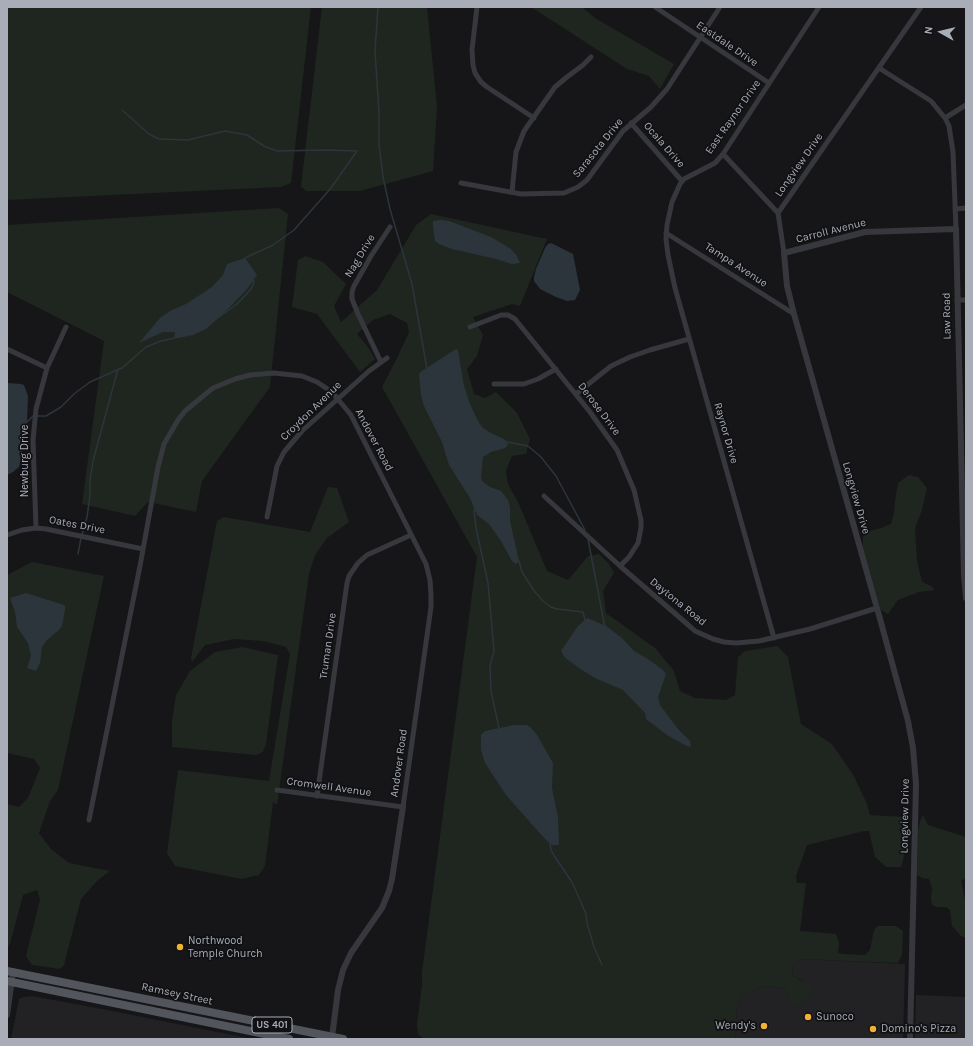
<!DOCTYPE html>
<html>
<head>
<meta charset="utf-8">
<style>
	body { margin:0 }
	#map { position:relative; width:973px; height:1046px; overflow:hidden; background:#161618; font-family:Karla,sans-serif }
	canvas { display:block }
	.frame { position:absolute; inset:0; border:8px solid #a8adb8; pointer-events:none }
	.north { position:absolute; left:921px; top:12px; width:40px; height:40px; -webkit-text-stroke:3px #111113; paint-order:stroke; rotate:278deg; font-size:11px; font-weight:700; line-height:16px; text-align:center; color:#a8adb8 }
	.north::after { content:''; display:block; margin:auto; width:14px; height:18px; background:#a8adb8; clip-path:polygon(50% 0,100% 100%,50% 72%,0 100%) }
</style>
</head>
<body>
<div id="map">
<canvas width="973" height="1046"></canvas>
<div class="frame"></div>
<div class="north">N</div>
</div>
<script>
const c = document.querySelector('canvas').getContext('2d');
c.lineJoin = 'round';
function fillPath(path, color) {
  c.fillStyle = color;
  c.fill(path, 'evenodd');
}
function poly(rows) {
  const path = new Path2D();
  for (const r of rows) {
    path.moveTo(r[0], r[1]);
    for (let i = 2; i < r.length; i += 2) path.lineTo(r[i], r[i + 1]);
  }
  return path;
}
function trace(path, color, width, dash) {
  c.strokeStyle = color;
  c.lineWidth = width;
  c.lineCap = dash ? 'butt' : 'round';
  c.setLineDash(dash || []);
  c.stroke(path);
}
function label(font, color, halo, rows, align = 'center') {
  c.font = font + ' Karla,sans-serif';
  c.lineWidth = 3.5;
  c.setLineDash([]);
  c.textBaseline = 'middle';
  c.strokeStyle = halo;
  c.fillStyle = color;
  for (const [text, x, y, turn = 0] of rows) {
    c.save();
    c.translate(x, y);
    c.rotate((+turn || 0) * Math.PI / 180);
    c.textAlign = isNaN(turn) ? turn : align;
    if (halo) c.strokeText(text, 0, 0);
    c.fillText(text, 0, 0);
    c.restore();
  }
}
const built = poly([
	[800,959,905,964,903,1039,735,1039,736,1031,737,1006,743,995,765,986,783,988,790,995,804,981,793,976,792,967],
	[916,995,966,997,966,1039,915,1039],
	[32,996,102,1009,252,1039,11,1039,19,999,24,997]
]);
const green = poly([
	[7,7,311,7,291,183,281,187,7,200],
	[322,7,427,7,437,107,433,171,360,191,306,191,301,186],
	[531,7,582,7,595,18,674,64,660,89,649,76,627,69],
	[279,208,288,214,270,387,202,481,196,512,148,502,135,516,82,504,104,341,7,292,7,225],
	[431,214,547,239,520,306,512,304,473,317,483,335,477,356,467,369,474,394,485,398,496,392,517,413,530,439,526,454,512,456,506,471,508,484,519,504,547,571,568,580,588,556,599,554,609,564,614,573,603,591,606,613,655,648,674,671,680,691,695,698,726,700,735,695,738,657,745,651,777,646,788,657,801,724,832,744,854,776,867,804,870,815,904,817,908,824,904,857,901,867,886,867,875,857,869,831,864,831,807,845,796,876,797,883,806,883,800,931,836,934,839,942,838,953,843,954,865,955,870,950,874,930,878,926,896,926,903,931,902,955,898,963,800,959,792,967,793,976,810,985,811,997,807,1002,794,1005,790,1000,790,995,783,988,765,986,743,995,737,1006,736,1031,735,1039,424,1039,418,1034,417,1024,422,985,422,972,477,557,382,387,396,360,409,332,407,323,390,314,373,320,357,334,368,347,375,359,360,372,317,314,292,307,298,260,305,256,323,262,346,284,334,306,341,322,377,290,416,225],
	[909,475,918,477,927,488,922,510,915,528,917,561,922,582,931,586,935,590,919,592,898,600,888,614,881,610,863,548,863,537,866,532,881,528,891,524,894,513,895,501,898,483],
	[328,487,337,488,349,522,327,538,315,555,309,574,277,805,273,802,265,866,259,875,242,879,175,866,167,853,178,770,269,781,290,654,286,647,263,641,234,639,205,645,192,662,191,658,217,521,224,517,310,532],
	[32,562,104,576,58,790,50,801,39,833,51,849,69,863,110,871,97,881,81,899,64,965,60,969,32,965,26,956,40,900,37,890,23,895,10,944,7,948,7,804,19,807,28,798,40,768,34,759,7,753,7,575],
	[242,647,278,655,266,744,263,752,256,755,172,747,172,721,176,695,190,671,215,652],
	[923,815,928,825,966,837,966,879,961,880,966,904,966,938,961,936,952,926,950,910,946,907,937,907,932,905,931,899,932,888,929,879,922,878,917,875,918,831,920,821]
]);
const water = poly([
	[440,220,449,221,491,237,511,249,517,256,520,263,512,264,496,259,452,249,439,244,435,241,433,227,433,221],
	[551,243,573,254,580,290,575,300,567,301,556,297,540,289,534,281,534,277,536,269,545,248,548,244],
	[245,258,257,275,248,288,230,307,206,329,193,335,179,338,174,338,175,332,163,332,139,343,160,318,170,311,186,304,212,287,223,275,227,264],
	[456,349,458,350,464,386,470,404,478,421,482,427,489,432,504,439,507,442,508,445,505,448,491,452,483,457,481,476,482,481,490,487,501,491,508,500,510,507,510,521,519,561,516,564,512,561,501,541,489,524,477,515,470,498,449,465,442,442,424,406,421,395,419,374,422,371],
	[7,383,21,384,24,385,28,396,27,421,21,460,19,467,13,472,7,475],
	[26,593,61,604,65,606,65,610,62,626,59,630,47,640,42,647,40,663,36,671,27,668,31,656,28,643,17,627,15,612,10,598],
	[587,618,606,626,622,638,634,651,648,659,663,670,666,674,658,697,660,705,678,729,690,741,691,746,690,747,683,744,667,735,646,719,645,713,623,690,595,678,582,670,568,660,563,655,561,650,563,648,578,626],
	[514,725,527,725,531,728,537,735,553,763,552,788,558,817,559,845,552,845,545,839,506,795,485,763,481,750,481,735,485,731]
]);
const stream = poly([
	[378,7,375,51,379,113,379,144,383,177,390,209,412,284,427,369],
	[122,110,149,134,159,139,188,140,225,131,247,135,264,146,277,151,327,150,357,151],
	[245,258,273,245,294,230,331,188,357,151],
	[212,322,237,304,251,289,254,283,253,279],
	[26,423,33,416,46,416,61,407,74,394,90,382,122,368,146,347,161,341,175,338],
	[507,442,528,446,541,457,556,476,585,530],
	[476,510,474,510,476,528,488,583,494,651,490,666,491,691,499,728],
	[82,535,87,517,90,496,90,480,93,461,118,369],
	[588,539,605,628],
	[78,554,81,538],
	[517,561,519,561,522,572,535,592,543,601,551,607,557,609,583,612,585,620],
	[550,843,551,850,555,857,572,882,586,914,587,923,594,947,602,965]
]);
const minor = poly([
	[477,7,472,50,473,65,475,73,481,82,487,87,534,118],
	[655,7,769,83],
	[879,68,931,101,945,118,949,126,953,152,956,229],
	[945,118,966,105],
	[631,123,682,181],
	[723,154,778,213],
	[461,183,521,194,564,193,578,187,587,180,623,131,651,107,667,89,720,7],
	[512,192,516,152,524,131,555,87,567,77,583,65,591,57],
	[955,209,966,208],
	[666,233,794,314],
	[784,253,778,213,921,7],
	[957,300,966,300],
	[470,327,501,315,508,315,515,319,590,412,617,450,634,490,641,520,641,528,638,543,629,557,620,566],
	[7,349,47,368],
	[381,362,358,314,352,299,352,292,354,286,371,256,390,227],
	[494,384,524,384,538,379,556,369],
	[576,394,611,366,630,357,650,350,689,339],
	[544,496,620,566,686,623,695,631,713,639,724,642,736,643,759,641,810,629,877,608],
	[267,517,277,466,284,452,302,431,369,371,387,358],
	[36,528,33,440,36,409,47,368,66,327],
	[7,535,22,530,36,528,46,529,143,549],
	[774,638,675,288,668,255,666,239,667,225,672,202,680,184,684,179,715,163,723,154,819,7],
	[317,796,347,583,349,576,358,563,367,555,411,535],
	[89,820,140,566,158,467,164,444,178,420,185,411,213,388,235,379,250,375,274,373,302,376,317,382,332,392,351,415,426,564,430,580,431,595,431,607,403,807,277,790]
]);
const tertiary = poly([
	[7,1015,13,972],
	[332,1037,338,990,343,970,351,953,382,908,389,891,392,879,403,807],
	[910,1039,916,784,913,748,908,721,877,608,794,314,787,286,784,253,865,232,956,229,964,575,966,598]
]);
const primary = poly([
	[7,971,343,1039],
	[7,981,289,1039]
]);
const markers = [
	[180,947,4,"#f2b134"],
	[808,1017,4,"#f2b134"],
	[764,1026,4,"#f2b134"],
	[873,1029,4,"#f2b134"]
];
const shields = [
	[272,1025,40]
];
const shieldNames = [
	["US 401",272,1025]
];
const streetNames = [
	["Eastdale Drive",727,44,34],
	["East Raynor Drive",733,117,-55],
	["Ocala Drive",664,145,49],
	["Sarasota Drive",598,148,-51],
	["Longview Drive",799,165,-55],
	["Carroll Avenue",831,231,-14],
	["Nag Drive",360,256,-59],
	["Tampa Avenue",736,265,33],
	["Law Road",947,316,-91],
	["Derose Drive",599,409,53],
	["Croydon Avenue",311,411,-44],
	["Raynor Drive",726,433,74],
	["Andover Road",374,440,62],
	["Newburg Drive",25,461,-90],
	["Longview Drive",856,498,74],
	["Oates Drive",77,525,11],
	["Daytona Road",678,602,39],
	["Truman Drive",328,646,-82],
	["Andover Road",399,763,-82],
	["Cromwell Avenue",329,787,8],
	["Longview Drive",905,816,-89],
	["Ramsey Street",177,994,12]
];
const poiNames = [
	["Northwood",188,941],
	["Temple Church",188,954],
	["Sunoco",816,1017],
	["Wendy's",756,1026,"right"],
	["Domino's Pizza",881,1029]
];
fillPath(built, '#222225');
fillPath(green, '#1e261f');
fillPath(water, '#2c353c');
trace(stream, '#2c353c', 1.5);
trace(minor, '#37383d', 5);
trace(tertiary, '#37383d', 6);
trace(primary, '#53555c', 8);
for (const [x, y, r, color] of markers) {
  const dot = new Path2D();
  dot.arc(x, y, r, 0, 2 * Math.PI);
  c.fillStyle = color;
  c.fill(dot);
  trace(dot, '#111113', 1.5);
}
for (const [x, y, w] of shields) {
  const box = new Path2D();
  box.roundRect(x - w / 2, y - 8, w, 16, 3);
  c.fillStyle = '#111113';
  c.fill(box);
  trace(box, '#a8adb8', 1);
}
label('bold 10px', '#a8adb8', null, shieldNames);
label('11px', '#a8adb8', '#111113', streetNames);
label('11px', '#a8adb8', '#111113', poiNames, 'left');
</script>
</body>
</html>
